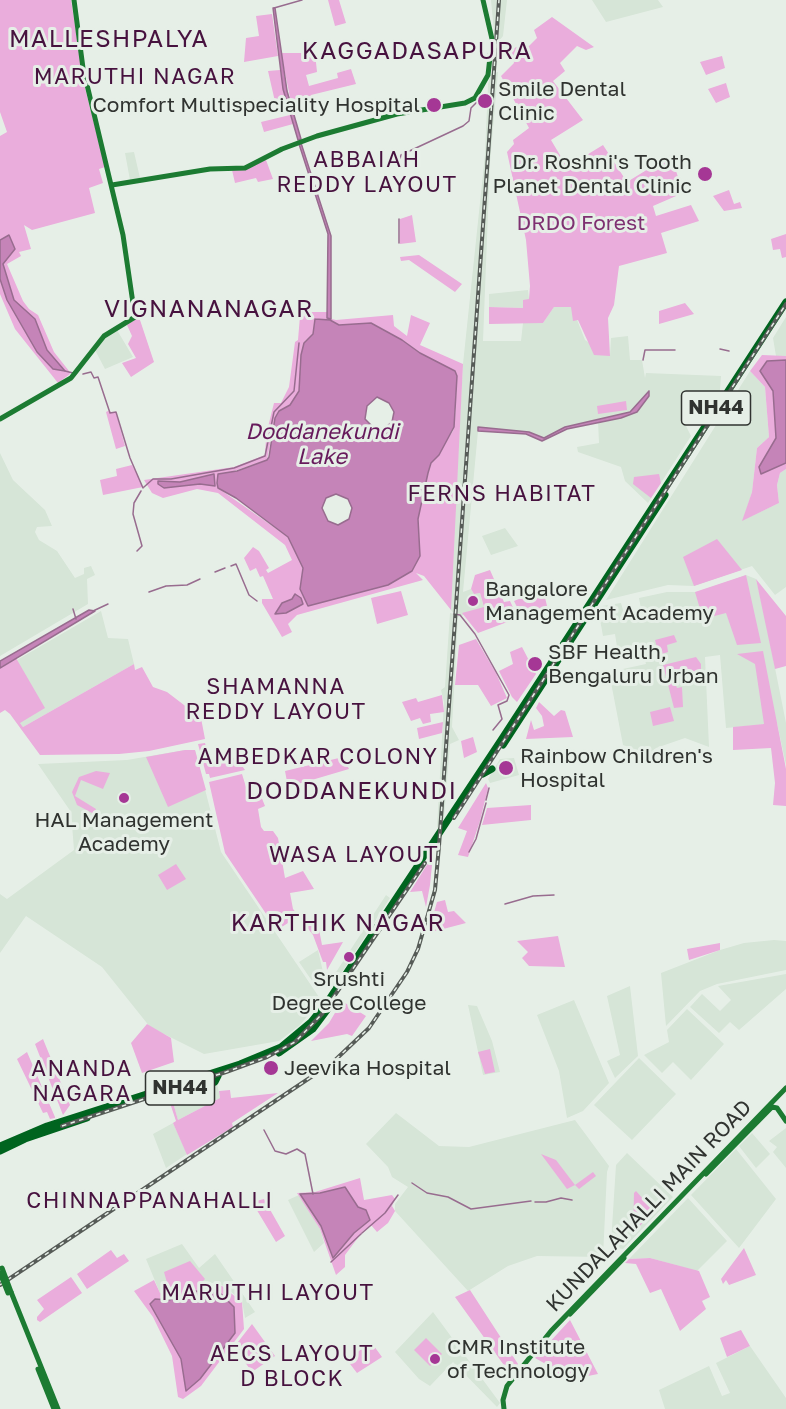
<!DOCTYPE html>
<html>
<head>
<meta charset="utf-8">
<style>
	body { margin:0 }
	canvas { display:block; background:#e6efe7 }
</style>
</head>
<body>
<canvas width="786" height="1409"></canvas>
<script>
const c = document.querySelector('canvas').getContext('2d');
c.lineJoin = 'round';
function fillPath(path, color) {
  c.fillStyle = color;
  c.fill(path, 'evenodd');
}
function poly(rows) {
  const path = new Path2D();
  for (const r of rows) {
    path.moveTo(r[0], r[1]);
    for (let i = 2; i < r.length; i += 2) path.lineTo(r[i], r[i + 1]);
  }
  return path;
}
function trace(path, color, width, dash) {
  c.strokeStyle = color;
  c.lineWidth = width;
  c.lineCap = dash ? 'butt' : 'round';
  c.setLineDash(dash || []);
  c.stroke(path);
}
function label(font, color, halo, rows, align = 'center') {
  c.font = font + ' "Golos Text",sans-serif';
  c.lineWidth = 6;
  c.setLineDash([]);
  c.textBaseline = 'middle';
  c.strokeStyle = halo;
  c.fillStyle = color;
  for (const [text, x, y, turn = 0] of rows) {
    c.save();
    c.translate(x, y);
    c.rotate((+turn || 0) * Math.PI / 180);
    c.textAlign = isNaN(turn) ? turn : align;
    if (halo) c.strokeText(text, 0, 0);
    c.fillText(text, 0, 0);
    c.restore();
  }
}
const built = poly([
	[491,0,507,0,503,36,499,41,497,65,492,65,494,32],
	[592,0,658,0,663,7,606,22],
	[498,72,490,162,483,341,521,341,523,323,543,323,554,307,572,307,585,340,610,356,611,338,628,336,630,360,642,360,645,378,646,373,721,376,720,390,703,414,691,414,685,424,691,436,648,503,625,481,621,467,578,452,577,447,599,443,598,421,567,429,542,441,526,434,478,431,463,592,471,589,474,594,480,593,484,608,458,617,452,727,459,740,450,744,444,818,437,828,444,702,441,690,445,687,450,613,454,614,451,610,451,589,463,364,485,155,488,84,491,74],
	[134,152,140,178,130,180,125,153],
	[528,290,529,299,524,308,489,307,489,294],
	[786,317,786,356,776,356,773,338],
	[117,330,133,357,105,369,95,350,103,339],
	[750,371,765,387,769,437,757,448,752,492,743,520,779,503,777,485,780,473,786,469,786,587,775,595,752,566,694,586,668,585,606,600],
	[0,453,13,480,45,510,52,526,37,527,35,532,39,540,57,551,75,578,84,574,84,568,91,566,95,575,87,579,88,604,0,656],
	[505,528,518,546,491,555,482,536],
	[746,575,756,579,765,618,786,723,786,765,777,723,726,728,720,655,705,657,709,747,685,738,656,748,649,754,623,745,609,672,646,664,641,644,623,647,618,653,615,634,603,636,599,614,602,606,621,603,623,610,641,620,643,619,639,598,667,592,701,592],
	[101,611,108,638,128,639,134,664,23,727,20,723,17,660],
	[185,750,195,750,221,852,321,1000,300,1025,279,1041,204,1054,150,1027,102,967,26,916,0,953,0,894,7,899,74,850,71,812,38,764,127,760],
	[514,758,519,775,490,783,488,779,500,759],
	[386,895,390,898,333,986,329,983],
	[774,940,786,941,786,970,717,984,700,991,666,1026,661,973,720,950,744,943],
	[318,950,323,972,312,981,299,962],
	[786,974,786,989,739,1030,730,1022,719,1033,690,1007,702,994,720,1011,731,1000,718,986],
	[630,986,638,1056,615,1078,607,1061,620,1055,607,996],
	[574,1000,609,1083,583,1111,567,1118,559,1071,537,1015],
	[468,1005,477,1006,492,1041,500,1072,483,1075],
	[687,1009,724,1044,691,1080,673,1062,662,1073,644,1055,669,1042,667,1030],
	[639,1058,676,1094,632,1140,594,1105],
	[217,1083,220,1098,178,1120,172,1099],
	[396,1113,439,1146,469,1147,575,1120,609,1166,607,1172,603,1257,537,1256,508,1266,468,1291,395,1211,395,1204,408,1187,392,1177,388,1167,366,1144],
	[173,1123,187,1154,166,1168,153,1134],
	[786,1128,786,1168,773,1152,777,1147,769,1141],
	[752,1133,770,1154,756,1168,739,1146],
	[736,1149,776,1199,739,1248,691,1195],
	[627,1153,673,1197,623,1249,617,1248,611,1243,616,1165],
	[299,1195,320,1229,324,1243,314,1252,288,1200],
	[688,1198,727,1241,697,1271,650,1258,629,1259],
	[182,1244,199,1268,215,1254,255,1312,245,1318,242,1301,224,1286,208,1282,196,1283,171,1293,160,1293,146,1259],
	[433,1312,500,1403,497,1407,453,1362,430,1386,419,1379,395,1352],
	[750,1346,786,1398,786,1409,665,1409,659,1390,709,1366,722,1396,730,1393,716,1363]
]);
const green = poly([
	[0,0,71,0,84,84,105,167,99,169,103,183,89,188,95,213,32,230,24,225,31,249,19,252,21,256,7,264,23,301,29,309,38,315,54,352,69,371,70,374,58,383,15,329,0,294,0,136,7,132,0,112],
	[328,0,339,0,346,23,335,26],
	[272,14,278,56,244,62,246,38,259,36,256,16],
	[552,17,594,47,586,50,577,46,560,63,565,71,553,81,583,120,551,140,567,167,603,145,627,182,671,155,683,193,653,206,656,216,691,205,699,221,661,233,667,253,619,266,614,305,608,318,610,356,594,355,578,320,573,321,571,307,554,307,543,323,489,324,489,307,523,308,523,300,529,299,530,286,526,240,507,152,514,144,513,140,529,128,501,76,514,63,511,50,520,45,529,46,537,38,534,30],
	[281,53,315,53,317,72,306,75,309,86,338,78,337,73,351,69,356,84,311,95,312,101,292,107],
	[722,56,725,68,706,75,700,62],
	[280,70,287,103,276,106,268,71],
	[726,83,730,97,716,103,708,89],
	[290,115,293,124,264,132,261,122],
	[266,160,273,179,258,182,256,178,235,183,232,170,245,169],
	[729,190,734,204,740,202,742,208,724,211,713,196],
	[412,215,416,242,400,244,400,219],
	[786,234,786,257,782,258,780,249,773,250,771,239],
	[419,255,462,284,455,292,409,260,401,261,400,257],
	[685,303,694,314,659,324,659,311],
	[304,312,329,312,328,318,336,320,393,315,394,326,407,336,411,315,430,323,420,345,463,364,451,610,424,576,416,573,423,580,297,615,288,624,292,632,282,637,262,603,262,599,273,599,263,576,260,577,256,568,250,571,244,558,253,547,259,551,269,568,266,570,268,573,292,560,285,545,218,493,197,489,163,498,152,493,144,480,234,467,265,455,266,439,262,440,258,429,264,426,267,431,274,403,281,403,289,387,295,342,298,340,300,316,304,316],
	[330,320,339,325,372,323,402,340,420,353,455,371,457,376,455,419,453,431,431,463,428,473,418,519,420,556,412,571,388,585,308,605,300,589,303,568,288,537,218,488,217,483,231,472,267,460,275,418,279,411,290,405,299,391,305,341],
	[139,317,154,362,131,377,122,363,136,358,128,344,132,336,127,325],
	[762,355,786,356,786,360,773,360,768,379,773,391,776,438,759,467,761,474,786,463,786,469,780,473,777,485,779,503,742,521,752,492,757,448,769,437,765,387,750,371],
	[626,401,627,410,598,414,597,406],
	[108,411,116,413,125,446,116,449,106,412],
	[132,465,143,487,103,495,100,480,117,476,116,469],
	[659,474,661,483,651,498,633,484,634,477],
	[717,539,742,570,694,586,683,557],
	[490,570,504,602,510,601,518,618,478,633,462,613,484,607,480,593,474,594,471,589,475,575],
	[746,575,761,643,737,645,726,613,703,619,695,592],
	[756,579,786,616,786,666,775,669],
	[543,589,547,606,522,617,514,601],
	[401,591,408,615,377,624,371,598],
	[674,635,677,642,667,645,668,652,659,655,655,640],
	[476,639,496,673,507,698,491,706,478,685,455,685,459,645],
	[522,647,536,674,517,702,512,697,499,671,513,664,510,652],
	[763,651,786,769,786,806,773,805,775,783,771,748,733,750,733,727,764,724,755,664,737,654],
	[696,657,701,664,701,672,673,677,677,688,682,687,683,707,674,708,663,665],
	[16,658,45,708,20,723,23,727,134,664,135,670,142,667,153,687,167,692,201,718,205,739,149,751,119,754,40,755,10,714,5,710,0,713,0,667],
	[442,695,444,712,430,714,431,722,423,724,420,718,411,721,402,702,416,698,418,702],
	[539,702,554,716,561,710,565,711,573,737,526,739,531,720,534,730,544,726,542,716,536,708],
	[670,707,674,721,653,726,650,712],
	[443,722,442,733,419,739,417,728],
	[473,737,477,752,464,758,461,741],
	[205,743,211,765,236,757,245,770,210,778,209,774,206,774,198,744],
	[185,750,195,750,206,790,168,807,146,757],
	[343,757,349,769,288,787,285,771],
	[96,771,110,773,103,789,81,780,75,796,96,809,94,814,77,805,72,792,79,777],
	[242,774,250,800,261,796,265,806,258,809,261,827,264,831,273,831,278,838,285,878,303,871,314,889,290,893,293,909,299,916,277,930,225,853,209,782],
	[486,783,488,788,480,821,468,857,458,855,467,831,458,828],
	[531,805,531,820,482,825,487,808],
	[433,855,430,885,426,907,422,891,410,892],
	[176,864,186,879,167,890,158,875],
	[445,900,448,912,454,911,466,923,428,933,437,902],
	[318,924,322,945,343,942,327,970,326,962,323,962,313,935,306,926],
	[558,936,565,967,529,966,522,958,528,952,517,941],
	[720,943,720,950,689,960,687,949],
	[342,1001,366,1016,352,1036,347,1034,311,1041,329,1023],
	[147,1024,171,1038,174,1062,142,1073,131,1043],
	[43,1039,70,1105,63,1115,35,1044],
	[490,1049,495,1072,485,1074,478,1052],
	[27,1052,55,1117,55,1118,50,1119,47,1112,43,1113,17,1059],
	[230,1090,231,1098,278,1093,232,1123,233,1127,187,1155,173,1123,176,1121,169,1100,172,1099,178,1120,220,1098,219,1091],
	[541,1154,556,1160,575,1185,593,1172,596,1176,579,1189,575,1185,567,1189],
	[360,1178,364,1200,392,1195,395,1199,392,1206,395,1211,388,1223,377,1232,371,1225,363,1231,345,1255,345,1267,336,1275,320,1229,297,1193,315,1192],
	[636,1191,654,1211,633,1233,634,1193],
	[264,1199,285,1236,276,1242,252,1202],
	[744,1248,756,1275,729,1285,726,1280,723,1284,721,1279],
	[111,1250,117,1258,124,1254,129,1261,87,1289,77,1274],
	[650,1258,699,1271,710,1297,702,1301,706,1309,680,1331,661,1289,650,1293,636,1264,625,1263,629,1259],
	[190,1261,205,1279,200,1284,222,1286,242,1302,244,1329,201,1386,183,1399,178,1397,172,1356,153,1317,134,1291,154,1280,160,1293,170,1293,164,1272],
	[196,1291,220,1293,234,1307,234,1333,200,1379,186,1391,181,1359,151,1304,155,1300,169,1300],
	[71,1277,82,1293,40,1322,37,1320,37,1317,44,1309,37,1300],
	[470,1290,518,1364,511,1375,455,1297],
	[570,1320,598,1374,583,1377,580,1371,577,1371,559,1378,555,1373,550,1378,546,1375,551,1367,535,1358],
	[252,1324,275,1356,252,1372,234,1347],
	[741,1330,750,1346,727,1357,720,1338],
	[426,1338,442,1354,430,1366,414,1350],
	[371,1342,382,1357,357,1373,347,1360]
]);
const water = poly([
	[273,8,275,8,287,91,301,139,298,140,283,89,273,8],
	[301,143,331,236,331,319,327,318,328,234,299,144,301,143],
	[9,235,15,249,3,264,14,300,35,319,47,350,65,371,53,369,37,352,7,300,0,279,0,240,9,235],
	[315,319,330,320,339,325,371,323,402,340,420,353,455,371,457,376,454,427,439,455,431,463,428,473,418,519,420,556,412,571,388,585,308,606,300,589,303,568,288,537,236,498,218,488,217,483,218,474,237,471,267,460,269,457,275,418,279,411,290,405,299,391,301,355,304,343,313,334,315,319],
	[377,397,389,403,394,412,392,422,383,429,372,426,365,419,367,406,377,397],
	[336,494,348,499,352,508,349,519,338,525,328,521,322,508,326,498,336,494],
	[786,360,786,463,761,474,759,467,776,438,773,391,760,371,767,361,786,360],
	[649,391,649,396,637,412,621,418,567,429,542,441,526,434,478,431,478,427,529,432,544,438,565,427,630,412,649,391],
	[214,474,215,486,200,484,164,488,158,484,158,481,180,482,214,474],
	[295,594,301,598,303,604,286,613,275,614,282,603,292,599,295,594],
	[89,610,95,611,0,668,0,661,89,610],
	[345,1187,358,1207,366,1210,370,1220,354,1233,333,1258,321,1226,300,1194,320,1193,345,1187],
	[196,1291,220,1293,234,1307,235,1333,200,1379,186,1391,181,1359,150,1304,155,1299,169,1300,196,1291]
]);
const stream = poly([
	[274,8,302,0],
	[400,159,401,155,463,126,469,121,471,108,479,100],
	[399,243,399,219],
	[720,349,729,351],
	[643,360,645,350,675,350],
	[65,371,73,373],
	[83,374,91,372,94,378,98,377,110,413,116,412,130,458,143,488],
	[144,487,153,479,171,479,234,468,265,456,274,412,294,391,299,343],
	[137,551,142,546,133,514,134,503,141,491],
	[231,566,236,564,249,595,257,601],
	[215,572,225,568],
	[149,592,166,586,187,585,200,579],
	[73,609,76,619],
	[93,611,108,604],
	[454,614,460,615,475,634,509,695,507,701,498,705,502,719,493,730],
	[486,800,489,788],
	[469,852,476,839,486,803],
	[505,904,533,896,554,895],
	[264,1130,275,1151,286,1154,297,1149,305,1154,313,1194],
	[412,1183,427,1193,448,1197,471,1209,531,1201],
	[535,1202,546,1202,561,1198,572,1200],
	[362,1233,385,1213,398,1195],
	[331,1262,361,1234]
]);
const major = poly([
	[112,185,210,169,245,168,282,149,317,136,397,114,465,103,475,98,488,75,492,39,483,0],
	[0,419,71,378,104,336,135,317,123,235,83,68,74,0],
	[706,1174,772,1107,777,1108,786,1121],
	[11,1292,58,1409],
	[570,1314,624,1258],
	[38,1369,54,1409],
	[504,1409,503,1400,507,1386,551,1331,786,1088]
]);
const highway = poly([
	[503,745,665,495],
	[483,774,492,769],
	[279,1053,313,1029,328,1009],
	[215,1082,218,1076],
	[177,1089,183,1093],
	[0,1146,47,1126,240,1064,281,1047,311,1022,328,1001,501,740,786,302],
	[0,1151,25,1139,87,1118]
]);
const rail = poly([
	[454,818,786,304],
	[62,1126,226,1072,267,1057,295,1042,322,1014,425,863],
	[0,1285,332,1063,369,1028,407,972,418,949,435,890,439,846,499,0]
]);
const majorBridge = poly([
	[2,1268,11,1292],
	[0,1273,8,1293]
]);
const markers = [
	[485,101,8,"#a53795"],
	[434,105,8,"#a53795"],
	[705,174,8,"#a53795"],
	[473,601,6,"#a53795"],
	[535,664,8,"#a53795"],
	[506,768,8,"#a53795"],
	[124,798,6,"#a53795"],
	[349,957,6,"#a53795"],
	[271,1068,8,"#a53795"],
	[435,1359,6,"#a53795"]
];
const shields = [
	[716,408,69],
	[180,1088,69]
];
const shieldNames = [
	["NH44",716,408],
	["NH44",180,1088]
];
const poiNames = [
	["Smile Dental",498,89],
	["Clinic",498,113],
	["Comfort Multispeciality Hospital",420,105,"right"],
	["Dr. Roshni's Tooth",692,162,"right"],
	["Planet Dental Clinic",692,186,"right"],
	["Bangalore",485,589],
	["Management Academy",485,613],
	["SBF Health,",548,652],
	["Bengaluru Urban",548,676],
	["Rainbow Children's",520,756],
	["Hospital",520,780],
	["HAL Management",124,820,"center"],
	["Academy",124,844,"center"],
	["Srushti",349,979,"center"],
	["Degree College",349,1003,"center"],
	["Jeevika Hospital",284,1068],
	["CMR Institute",447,1347],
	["of Technology",447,1371]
];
const parkNames = [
	["DRDO Forest",581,223]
];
const streetNames = [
	["KUNDALAHALLI MAIN ROAD",649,1206,-46]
];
const neighbourhoodNames = [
	["MARUTHI NAGAR",135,77],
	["ABBAIAH",367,160],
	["REDDY LAYOUT",367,185],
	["FERNS HABITAT",502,494],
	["SHAMANNA",276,687],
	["REDDY LAYOUT",276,712],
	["AMBEDKAR COLONY",318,757],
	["WASA LAYOUT",354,855],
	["ANANDA",82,1069],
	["NAGARA",82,1094],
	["CHINNAPPANAHALLI",150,1201],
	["MARUTHI LAYOUT",268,1293],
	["AECS LAYOUT",292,1354],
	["D BLOCK",292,1379]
];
const waterNames = [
	["Doddanekundi",322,432],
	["Lake",322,457]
];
const quarterNames = [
	["MALLESHPALYA",109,39],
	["KAGGADASAPURA",417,51],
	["VIGNANANAGAR",209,309],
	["DODDANEKUNDI",352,791],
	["KARTHIK NAGAR",338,923]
];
fillPath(built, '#d6e5d7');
fillPath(green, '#eaaddc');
fillPath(water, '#c584b8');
trace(water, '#986c8f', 1.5);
trace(stream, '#986c8f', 1.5);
trace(major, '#1c7b32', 5);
trace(highway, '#00641f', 7);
trace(rail, '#565b57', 4);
trace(rail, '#e6efe7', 1.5, [4.5]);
trace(majorBridge, '#1c7b32', 5);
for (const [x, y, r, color] of markers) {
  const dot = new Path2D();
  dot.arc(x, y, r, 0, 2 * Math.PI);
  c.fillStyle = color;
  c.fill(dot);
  trace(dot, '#e6efe7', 2);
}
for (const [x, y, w] of shields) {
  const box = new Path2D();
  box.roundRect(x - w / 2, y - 17, w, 34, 4.5);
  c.fillStyle = '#e6efe7';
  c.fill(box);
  trace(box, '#303330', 1.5);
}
label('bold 20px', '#303330', null, shieldNames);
label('21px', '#303330', '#e6efe7', poiNames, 'left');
label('21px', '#7e3171', '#e6efe7', parkNames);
label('21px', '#303330', '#e6efe7', streetNames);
c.letterSpacing = '1.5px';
label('22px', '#47123f', '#e6efe7', neighbourhoodNames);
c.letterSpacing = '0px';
label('italic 22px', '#671a5c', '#e6efe7', waterNames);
c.letterSpacing = '1.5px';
label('24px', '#47123f', '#e6efe7', quarterNames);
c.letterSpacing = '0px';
</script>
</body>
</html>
